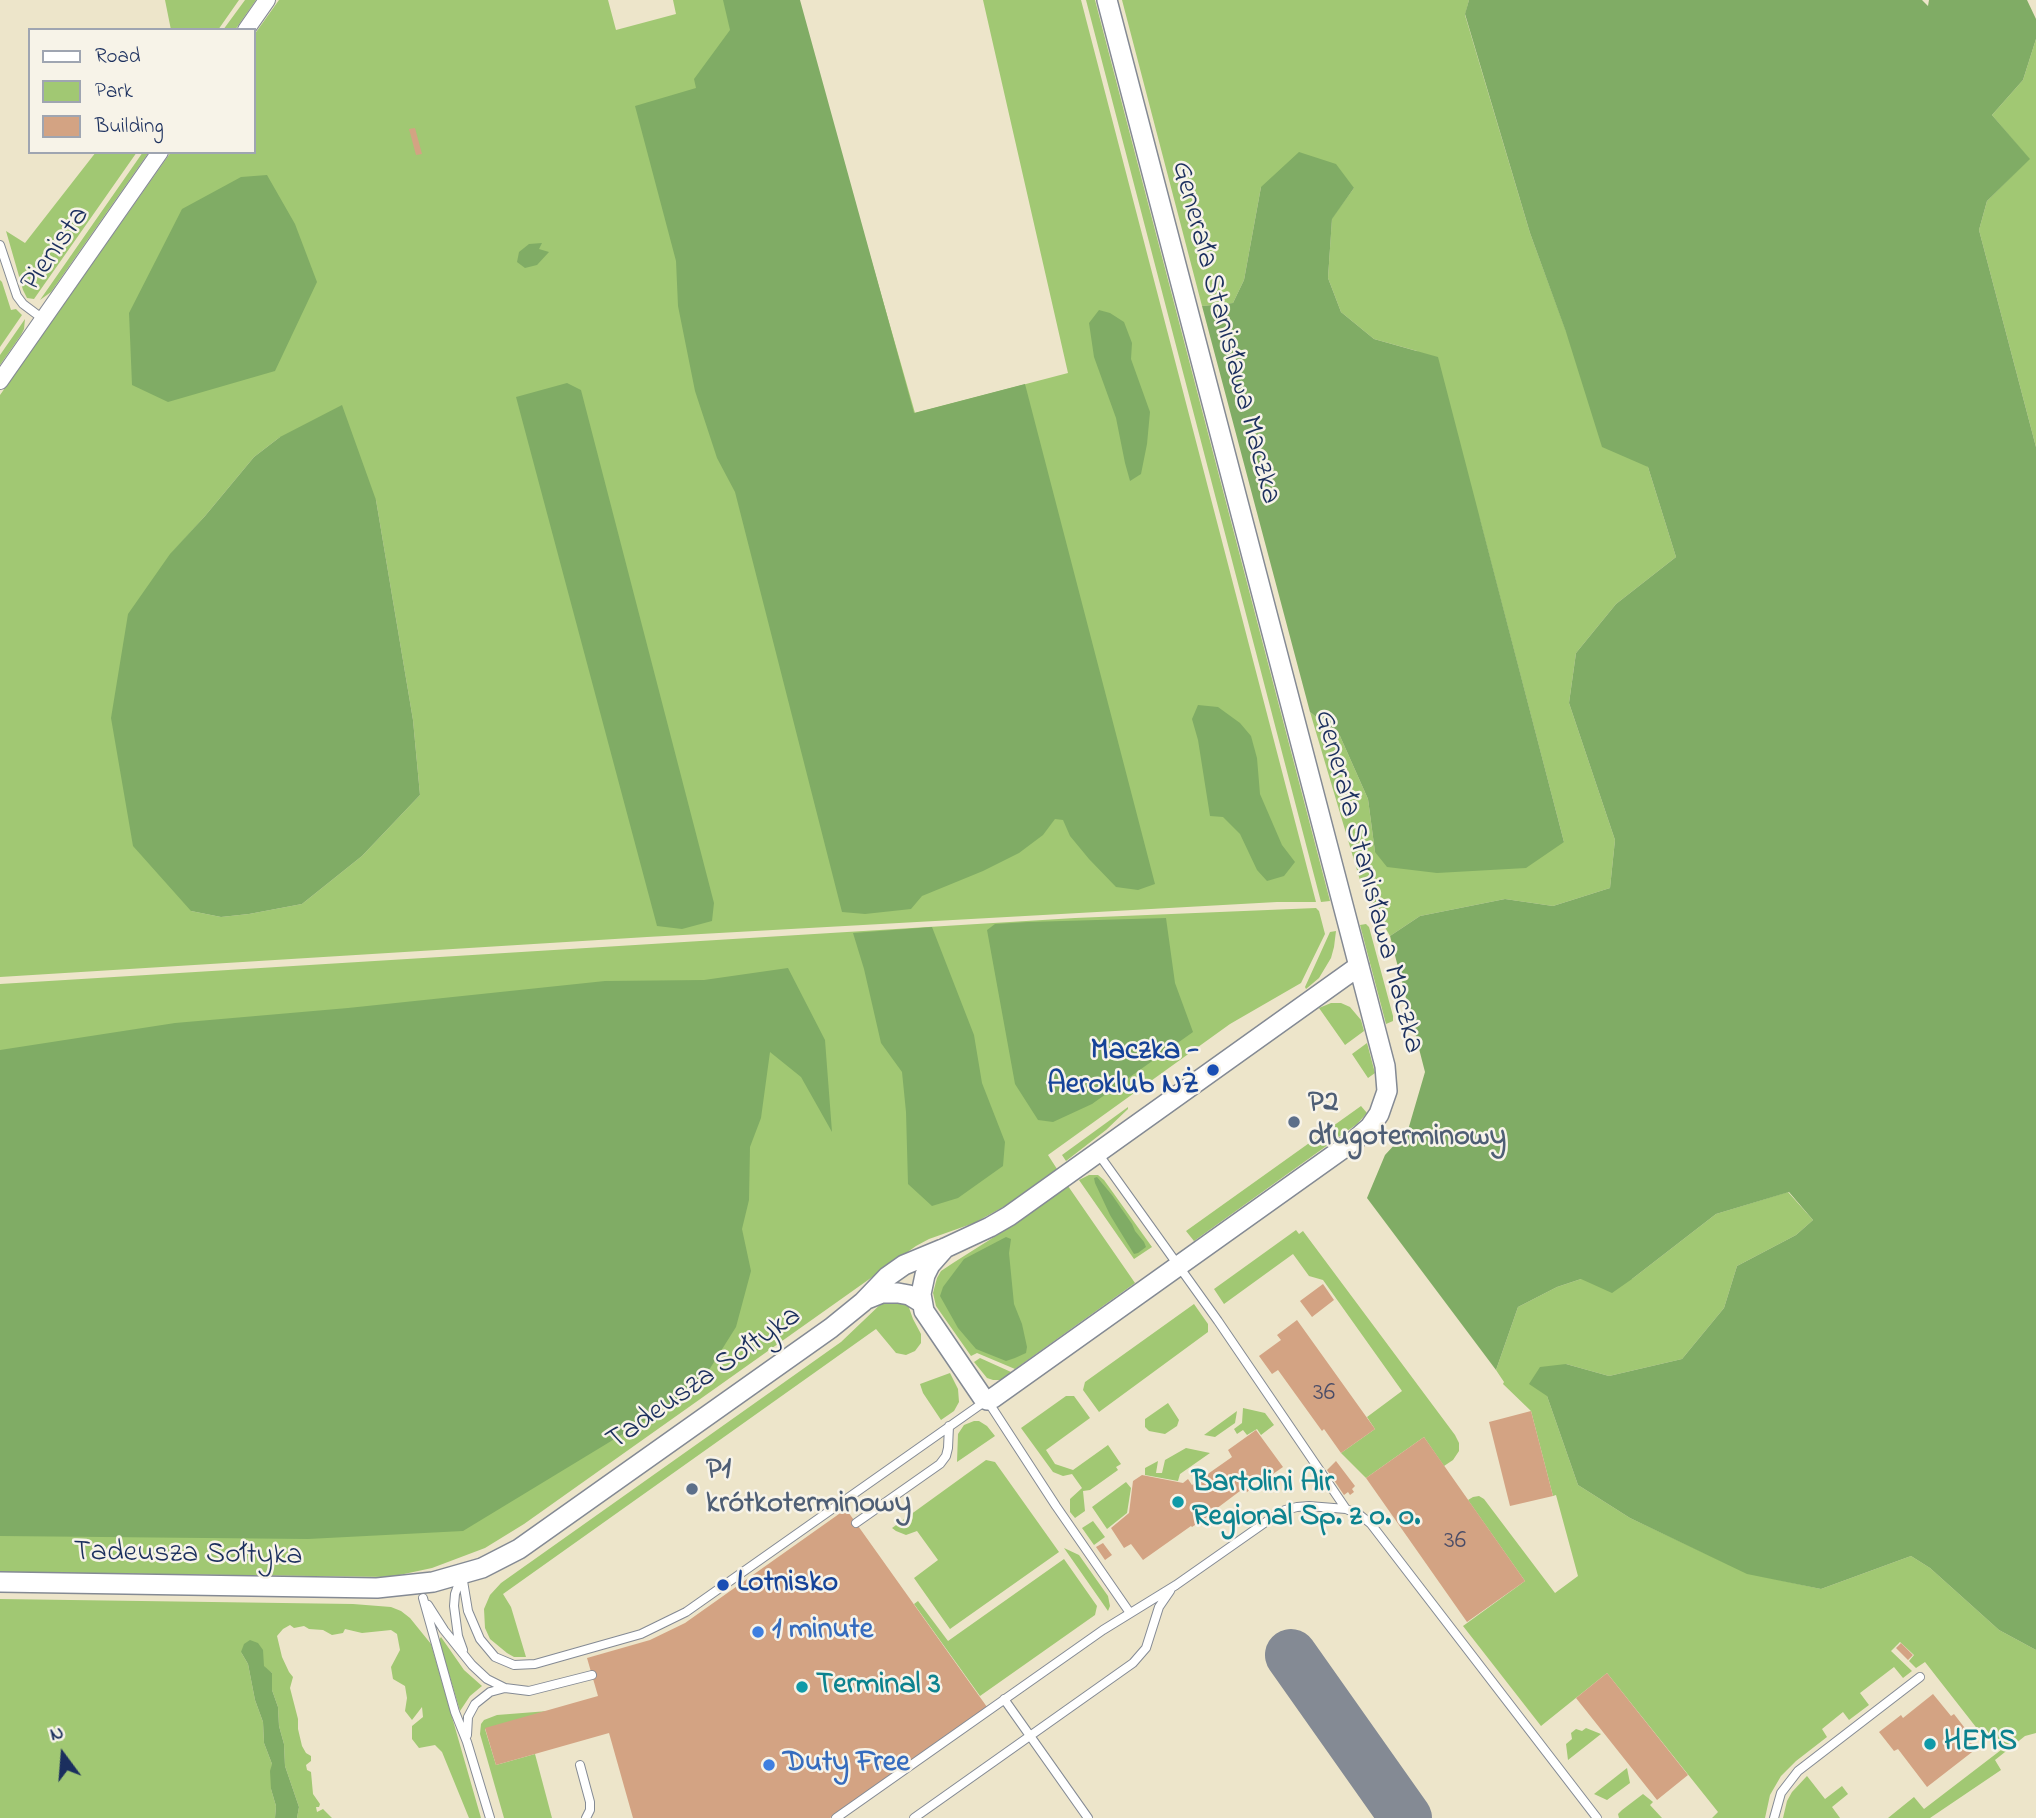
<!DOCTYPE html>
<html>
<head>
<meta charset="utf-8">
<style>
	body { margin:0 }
	#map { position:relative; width:2036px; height:1818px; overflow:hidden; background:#ede5ca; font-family:"Indie Flower",sans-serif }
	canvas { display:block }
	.legend { position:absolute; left:28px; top:28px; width:228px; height:126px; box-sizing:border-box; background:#f7f3e8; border:2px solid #9fa5b1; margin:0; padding:9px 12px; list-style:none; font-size:21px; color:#1b2f5e }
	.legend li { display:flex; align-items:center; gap:14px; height:35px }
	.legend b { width:35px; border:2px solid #9fa5b1 }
	.north { position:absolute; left:28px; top:1720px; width:70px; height:70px; -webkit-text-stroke:5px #f7f3e8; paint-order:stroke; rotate:344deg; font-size:19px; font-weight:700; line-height:28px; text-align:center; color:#1b2f5e }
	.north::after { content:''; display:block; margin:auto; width:24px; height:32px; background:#1b2f5e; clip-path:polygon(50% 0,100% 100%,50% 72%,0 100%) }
</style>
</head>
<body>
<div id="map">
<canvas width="2036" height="1818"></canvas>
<ul class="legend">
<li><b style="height:9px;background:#fff"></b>Road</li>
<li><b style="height:19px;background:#a1c873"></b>Park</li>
<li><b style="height:19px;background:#d3a383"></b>Building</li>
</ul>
<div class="north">N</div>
</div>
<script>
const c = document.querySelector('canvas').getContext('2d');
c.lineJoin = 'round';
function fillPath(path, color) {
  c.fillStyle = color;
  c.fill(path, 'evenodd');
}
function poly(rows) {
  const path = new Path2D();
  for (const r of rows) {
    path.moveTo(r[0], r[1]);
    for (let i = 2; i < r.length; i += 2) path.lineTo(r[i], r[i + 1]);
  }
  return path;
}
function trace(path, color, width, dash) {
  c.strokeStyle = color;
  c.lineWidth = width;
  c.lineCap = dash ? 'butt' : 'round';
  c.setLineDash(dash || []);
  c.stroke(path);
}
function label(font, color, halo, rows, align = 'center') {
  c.font = font + ' "Indie Flower",sans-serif';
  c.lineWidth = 5;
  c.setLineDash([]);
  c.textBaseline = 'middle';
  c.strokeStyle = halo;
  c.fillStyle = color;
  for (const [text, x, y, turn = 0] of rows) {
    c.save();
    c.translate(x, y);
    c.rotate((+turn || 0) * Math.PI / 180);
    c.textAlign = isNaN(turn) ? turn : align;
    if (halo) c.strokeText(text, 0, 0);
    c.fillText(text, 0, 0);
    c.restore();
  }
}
const green = poly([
	[165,0,239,0,218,30,171,30],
	[245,0,256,0,235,30,223,30],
	[279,0,608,0,616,30,676,14,673,0,797,0,915,413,1068,373,983,0,1081,0,1316,902,1277,902,647,937,0,977,0,395,171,152,254,152,254,35],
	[280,437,376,500,413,720,420,795,362,856,302,904,249,914,221,917,191,911,170,555,205,516,254,457],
	[1086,0,1095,0,1330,901,1321,902],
	[1122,0,1469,0,1465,15,1530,233,1566,331,1648,467,1676,557,1616,604,1576,653,1569,703,1615,840,1610,888,1553,906,1505,899,1420,916,1390,936,1362,887,1310,712,1340,736,1368,799,1375,852,1564,842,1480,520,1417,351,1374,339,1341,312,1328,278,1332,218,1354,188,1261,187,1244,280,1233,303,1202,306],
	[2036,39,2036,447,1979,230,1987,201,2029,159,1992,115,2023,80],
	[96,152,137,152,34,299,27,298,23,290,6,231,25,243],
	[143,152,149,152,51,292,40,300],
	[0,280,2,282,11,310,16,309,22,315,0,347],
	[25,319,24,329,21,335,0,365,0,355],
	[1316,908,1319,911,1325,934,1301,983,1230,1024,1048,1155,1057,1169,1005,1206,974,1223,929,1239,916,1246,524,1524,485,1548,432,1568,390,1577,0,1572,0,984,1075,918],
	[1366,924,1369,927,1393,1016,1393,1021,1386,1024,1360,925],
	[1336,931,1334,947,1331,958,1319,978,1306,989,1305,987,1330,932],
	[1331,1003,1341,1003,1350,1007,1361,1020,1364,1031,1345,1045,1319,1008],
	[1367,1043,1375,1073,1368,1078,1352,1054],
	[1361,1106,1367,1113,1357,1124,1194,1241,1186,1231],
	[1128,1107,1128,1109,1106,1130,1066,1161,1062,1155],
	[1089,1175,1098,1175,1104,1180,1152,1247,1134,1259,1079,1180],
	[1068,1186,1135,1283,1015,1369,977,1353,971,1356,936,1306,933,1293,937,1278,941,1271,953,1263,1013,1225],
	[1788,1192,1813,1220,1796,1235,1737,1266,1724,1308,1682,1359,1609,1376,1566,1364,1547,1396,1578,1485,1630,1518,1747,1573,1821,1589,1911,1556,1930,1568,1999,1630,2036,1650,2036,1733,2025,1736,1995,1760,2001,1770,1930,1818,1888,1818,1914,1797,1924,1809,2001,1750,1984,1727,1979,1731,1925,1662,1916,1668,1909,1661,1914,1655,1900,1642,1891,1651,1912,1671,1903,1678,1894,1667,1860,1693,1869,1705,1849,1720,1843,1712,1822,1729,1827,1737,1796,1761,1781,1776,1770,1795,1765,1818,1712,1818,1718,1812,1607,1673,1541,1726,1463,1626,1525,1581,1468,1500,1473,1497,1479,1496,1484,1499,1555,1593,1578,1576,1556,1495,1553,1496,1531,1411,1503,1384,1504,1382,1496,1370,1518,1307,1557,1287,1581,1279,1632,1279,1716,1214],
	[1296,1230,1299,1234,1303,1231,1455,1435,1459,1443,1459,1451,1453,1460,1444,1466,1424,1437,1366,1478,1341,1453,1375,1429,1367,1417,1402,1391,1323,1280,1309,1276,1293,1254,1224,1304,1214,1289],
	[885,1300,907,1302,913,1319,921,1334,921,1343,915,1351,906,1355,896,1353,876,1329,503,1594,511,1607,526,1657,514,1657,507,1653,490,1639,485,1628,484,1609,490,1595,501,1583,841,1342],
	[1194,1304,1208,1324,1208,1332,1099,1412,1083,1390,1085,1382],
	[980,1358,1011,1372,1010,1375,1000,1380,993,1380,987,1378,974,1362],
	[950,1373,958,1389,959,1402,954,1411,941,1420,923,1393,920,1384],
	[1066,1396,1074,1396,1090,1418,1046,1450,1055,1464,1073,1470,1108,1445,1121,1464,1116,1467,1118,1470,1090,1490,1083,1491,1085,1511,1075,1518,1070,1512,1070,1499,1082,1488,1072,1474,1063,1476,1053,1472,1021,1428],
	[1168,1403,1179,1420,1177,1426,1165,1434,1149,1431,1145,1427,1145,1419],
	[1243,1408,1265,1413,1274,1425,1261,1435,1257,1429,1247,1435,1243,1430,1237,1434,1234,1429,1242,1423],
	[1237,1411,1235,1423,1215,1437,1204,1435],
	[974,1421,979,1421,987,1426,995,1436,957,1462,958,1434,964,1425],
	[1186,1448,1210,1453,1180,1474,1178,1481,1145,1475,1145,1468,1158,1461,1156,1473,1162,1473,1165,1460],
	[986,1460,995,1462,1059,1552,950,1629,914,1578,938,1560,917,1531,906,1535,896,1531,892,1528],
	[1126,1482,1131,1488,1127,1513,1107,1529,1092,1507],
	[1093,1521,1105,1537,1094,1545,1082,1528],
	[1064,1548,1079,1555,1108,1596,1110,1606,1108,1611],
	[1064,1559,1097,1606,1095,1615,980,1696,914,1604,918,1601,948,1641],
	[0,1599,353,1604,391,1607,401,1611,410,1618,431,1644,481,1818,469,1818,442,1752,435,1745,419,1748,412,1739,412,1726,423,1717,422,1707,412,1720,405,1711,407,1698,405,1686,393,1679,391,1667,400,1650,397,1634,391,1630,362,1633,345,1629,343,1633,332,1635,323,1630,309,1629,304,1626,294,1628,290,1625,283,1629,277,1636,282,1657,289,1672,293,1677,290,1688,298,1719,298,1729,302,1746,306,1753,311,1756,311,1761,306,1765,307,1770,311,1772,313,1794,320,1804,319,1807,316,1807,317,1812,323,1809,332,1818,297,1818,299,1807,285,1766,284,1744,279,1726,278,1707,272,1690,272,1673,241,1652,248,1664,255,1700,263,1722,264,1743,272,1764,271,1789,276,1806,275,1818,0,1818],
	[441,1637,464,1670,482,1686,470,1696,460,1711,439,1640],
	[548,1711,485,1729,496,1765,535,1754,552,1818,504,1818,480,1734,481,1724,484,1720,497,1715],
	[1586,1728,1601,1734,1568,1760,1566,1744,1572,1739,1571,1733,1576,1729,1582,1731],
	[1627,1768,1630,1783,1607,1800,1594,1794],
	[1807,1776,1825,1799,1842,1786,1848,1794,1832,1807,1840,1818,1783,1818,1787,1801,1792,1792],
	[1643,1794,1653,1802,1650,1805,1662,1818,1619,1818,1618,1814,1622,1810]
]);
const forest = poly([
	[723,0,800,0,914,413,1025,384,1155,884,1138,890,1116,887,1089,859,1070,836,1063,820,1055,819,1043,835,1019,853,983,871,922,896,911,909,865,914,842,912,735,492,717,458,695,391,678,306,676,261,635,106,696,88,694,79,730,30],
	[1469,0,1922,0,1928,6,1929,0,2027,0,2036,19,2036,39,2023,80,1992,115,2030,159,1987,201,1979,230,2036,447,2036,1650,1999,1630,1930,1568,1911,1556,1821,1589,1747,1574,1630,1518,1578,1485,1547,1396,1529,1384,1540,1367,1566,1364,1609,1376,1682,1359,1724,1308,1737,1266,1796,1235,1813,1220,1789,1192,1716,1214,1632,1279,1612,1293,1581,1279,1557,1287,1518,1307,1496,1370,1367,1198,1385,1155,1408,1130,1425,1072,1390,936,1420,916,1505,899,1553,906,1610,888,1615,840,1569,703,1576,653,1616,604,1676,557,1648,467,1602,447,1566,332,1530,233,1465,14],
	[1299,152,1336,164,1354,188,1332,219,1328,278,1341,312,1374,339,1438,357,1564,842,1526,868,1437,873,1387,867,1375,852,1368,799,1340,736,1310,712,1202,306,1233,303,1244,280,1261,187],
	[267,175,295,224,317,282,275,371,168,402,132,385,129,313,182,209,241,177],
	[542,243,539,249,549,252,537,265,525,268,517,262,519,252,529,244],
	[1099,310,1110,313,1124,322,1132,343,1131,359,1150,412,1147,444,1141,474,1130,481,1125,463,1116,418,1094,357,1089,323],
	[567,383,581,390,714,903,712,921,682,929,657,926,516,397],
	[342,405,376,500,413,720,420,795,362,856,302,904,249,914,221,917,191,911,133,846,111,718,128,614,170,554,205,516,254,457,280,437],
	[1198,705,1218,707,1240,723,1251,736,1257,758,1260,794,1282,845,1295,862,1284,876,1267,881,1257,870,1240,834,1223,817,1210,816,1198,740,1192,719],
	[1166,918,1175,983,1193,1032,1092,1104,1053,1122,1038,1120,1015,1084,987,930,995,924,1028,922],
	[932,927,974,1035,982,1083,1005,1142,1003,1166,958,1198,932,1206,908,1184,906,1112,902,1072,881,1043,864,969,853,933],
	[788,968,825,1040,832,1132,801,1077,770,1052,761,1118,750,1147,749,1200,742,1229,751,1271,736,1327,704,1378,659,1412,463,1531,308,1539,0,1536,0,1050,175,1023,348,1008,605,981,704,980],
	[1097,1177,1112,1195,1132,1224,1135,1231,1144,1242,1146,1247,1138,1253,1134,1254,1110,1215,1095,1183,1094,1178],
	[1006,1237,1011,1239,1009,1253,1014,1304,1022,1324,1027,1347,1026,1353,1015,1358,1006,1361,976,1349,958,1328,940,1296,943,1287,964,1259],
	[250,1640,258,1643,263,1650,264,1666,272,1673,272,1690,278,1707,279,1726,284,1744,285,1766,299,1807,297,1818,275,1818,276,1806,271,1789,270,1771,272,1764,264,1743,263,1722,255,1700,248,1664,241,1652,244,1644]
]);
const taxiway = poly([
	[1291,1655,1406,1818]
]);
const building = poly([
	[415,128,422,154,416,155,409,129],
	[1323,1284,1334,1300,1312,1317,1300,1301],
	[1297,1320,1375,1429,1341,1453,1324,1429,1322,1431,1278,1370,1272,1374,1259,1356,1281,1340,1277,1335],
	[1531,1411,1553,1496,1510,1506,1489,1422],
	[1256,1430,1283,1467,1260,1483,1256,1480,1251,1484,1254,1487,1247,1492,1244,1488,1212,1512,1213,1513,1192,1527,1191,1526,1143,1560,1131,1544,1124,1548,1111,1528,1129,1513,1133,1481,1142,1475,1183,1483,1188,1479,1192,1485,1232,1457,1228,1450],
	[1424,1437,1525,1581,1467,1622,1366,1478],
	[1336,1461,1355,1486,1352,1489,1354,1492,1350,1495,1348,1492,1344,1495,1327,1470],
	[846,1509,987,1707,830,1818,633,1818,609,1733,496,1765,485,1728,598,1696,587,1658,650,1640,685,1623],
	[1103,1543,1112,1555,1105,1560,1096,1547],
	[1901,1643,1913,1655,1908,1660,1896,1648],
	[1607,1673,1688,1775,1657,1800,1576,1698],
	[1933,1694,1951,1716,1954,1714,1971,1736,1968,1739,1976,1749,1927,1787,1898,1749,1894,1751,1879,1732,1901,1715,1903,1718]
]);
const service = poly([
	[0,245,17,296,23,304,43,319],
	[1097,1152,1218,1321,1346,1509],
	[856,1523,940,1464,946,1456,948,1448,949,1426],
	[462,1575,468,1611,480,1639,495,1657,514,1665,535,1664,641,1634,686,1612,987,1400,1056,1506,1130,1613],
	[461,1577,455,1594,454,1606,458,1636,463,1650],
	[423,1598,455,1712,467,1742,490,1818],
	[428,1605,444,1630,472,1665,487,1679,505,1688,529,1691,592,1675],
	[1004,1699,1088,1818],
	[467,1735,468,1717,475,1704,490,1692,505,1688],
	[580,1765,590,1802,590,1810,586,1818],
	[836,1818,1103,1630,1176,1585,1273,1517,1285,1510,1297,1507,1309,1506,1346,1509,1360,1515,1371,1524,1597,1818],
	[914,1818,1133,1663,1146,1648,1159,1607,1170,1591],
	[1774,1818,1781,1793,1798,1771,1920,1677]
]);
const minor = poly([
	[246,30,267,0],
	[0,381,160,152]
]);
const tertiary = poly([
	[945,1248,930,1265,925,1275,921,1294,924,1311,983,1398,987,1400,993,1398,1355,1140,1370,1127,1379,1114,1387,1091,1385,1066,1107,0],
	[867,1299,882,1293,898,1293,909,1295,922,1303],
	[0,1582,377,1588,433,1582,482,1568,519,1549,831,1328,863,1302,887,1277,904,1265,945,1248,990,1227,1009,1216,1359,966]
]);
const markers = [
	[1213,1070,7,"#1a4fb4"],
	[1294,1122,7,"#5c6f8a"],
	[692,1489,7,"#5c6f8a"],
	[1178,1502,7,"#0f9aa8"],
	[723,1585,7,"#1a4fb4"],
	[758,1632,7,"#3f7fe0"],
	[802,1687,7,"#0f9aa8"],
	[1930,1744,7,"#0f9aa8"],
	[769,1765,7,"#3f7fe0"]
];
const numberNames = [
	["36",1324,1395],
	["36",1455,1543]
];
const streetNames = [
	["Pienista",57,250,-55],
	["Generała Stanisława Maczka",1224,333,75],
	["Generała Stanisława Maczka",1367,882,75],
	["Tadeusza Sołtyka",705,1380,-35],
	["Tadeusza Sołtyka",188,1556,1]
];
const transitNames = [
	["Maczka -",1199,1053],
	["Aeroklub NŻ",1199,1087],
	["Lotnisko",737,1585,"left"]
];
const serviceNames = [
	["P2",1308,1105],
	["długoterminowy",1308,1139],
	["P1",706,1472],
	["krótkoterminowy",706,1506]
];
const cultureNames = [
	["Bartolini Air",1192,1485],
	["Regional Sp. z o. o.",1192,1519],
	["Terminal 3",816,1687],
	["HEMS",1944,1744]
];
const shopNames = [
	["1 minute",772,1632],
	["Duty Free",783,1765]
];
fillPath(green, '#a1c873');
fillPath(forest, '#80ac65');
trace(taxiway, '#848a94', 52);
fillPath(building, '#d3a383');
trace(service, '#848a94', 10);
trace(minor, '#848a94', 18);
trace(tertiary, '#848a94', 22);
trace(service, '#fff', 8);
trace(minor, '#fff', 16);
trace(tertiary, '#fff', 19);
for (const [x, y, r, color] of markers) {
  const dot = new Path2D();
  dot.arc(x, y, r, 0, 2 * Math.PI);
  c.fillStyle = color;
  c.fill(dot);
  trace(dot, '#f7f3e8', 2.5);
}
label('26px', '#494c67', null, numberNames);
label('30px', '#1b2f5e', '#f7f3e8', streetNames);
label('bold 30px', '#164399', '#f7f3e8', transitNames, 'right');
label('bold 30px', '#4e5e75', '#f7f3e8', serviceNames, 'left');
label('bold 30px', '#0d838f', '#f7f3e8', cultureNames, 'left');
label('bold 30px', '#366cbe', '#f7f3e8', shopNames, 'left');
</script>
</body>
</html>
